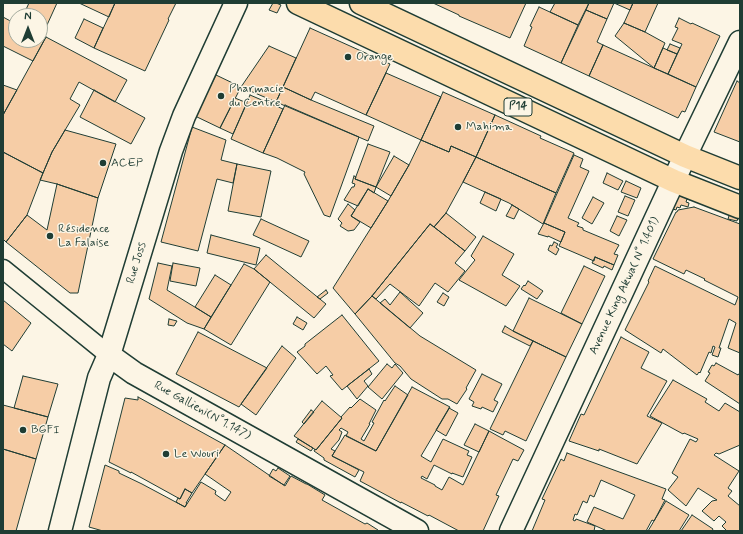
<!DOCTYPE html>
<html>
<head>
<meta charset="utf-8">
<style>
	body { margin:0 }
	#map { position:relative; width:743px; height:534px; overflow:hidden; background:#fcf5e5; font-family:Mynerve,sans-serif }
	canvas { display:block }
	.frame { position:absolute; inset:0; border:4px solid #1f3d34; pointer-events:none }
	.north { position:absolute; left:8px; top:8px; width:40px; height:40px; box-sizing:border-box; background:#fcf5e5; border:1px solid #a4ab9e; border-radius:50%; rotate:0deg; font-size:11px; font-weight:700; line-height:16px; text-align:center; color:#1f3d34 }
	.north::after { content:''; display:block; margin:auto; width:14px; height:18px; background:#1f3d34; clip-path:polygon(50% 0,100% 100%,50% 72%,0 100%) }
</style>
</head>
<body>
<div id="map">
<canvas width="743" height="534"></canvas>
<div class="frame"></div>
<div class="north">N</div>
</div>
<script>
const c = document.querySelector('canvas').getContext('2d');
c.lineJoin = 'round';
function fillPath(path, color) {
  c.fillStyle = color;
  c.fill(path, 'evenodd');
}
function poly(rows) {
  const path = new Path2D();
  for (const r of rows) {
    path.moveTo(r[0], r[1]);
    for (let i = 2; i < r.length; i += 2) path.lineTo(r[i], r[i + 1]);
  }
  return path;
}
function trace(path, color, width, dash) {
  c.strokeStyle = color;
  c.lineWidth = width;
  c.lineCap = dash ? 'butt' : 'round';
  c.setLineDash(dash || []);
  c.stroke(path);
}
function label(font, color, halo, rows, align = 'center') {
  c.font = font + ' Mynerve,sans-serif';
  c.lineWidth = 3;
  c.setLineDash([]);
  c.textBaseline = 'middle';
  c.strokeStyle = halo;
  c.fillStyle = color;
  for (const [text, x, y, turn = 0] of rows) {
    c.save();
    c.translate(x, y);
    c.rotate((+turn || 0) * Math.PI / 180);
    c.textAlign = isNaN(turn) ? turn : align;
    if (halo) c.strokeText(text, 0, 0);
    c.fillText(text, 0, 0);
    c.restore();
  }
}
const building = poly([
	[29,3,57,3,42,36,40,35,40,16,23,16,29,3],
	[79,3,115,3,109,17,79,3],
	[115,3,176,3,168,19,169,20,145,71,94,48,115,3],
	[273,3,276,3,281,5,277,13,269,10,273,3],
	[433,3,526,3,510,38,459,16,459,15,433,3],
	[555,3,589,3,578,25,550,12,555,3],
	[589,3,614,3,607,19,586,10,589,3],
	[614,3,633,3,630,10,614,3],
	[633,3,658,3,645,32,624,23,633,3],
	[539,7,578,25,561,63,524,46,532,27,530,26,539,7],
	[586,10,607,19,597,42,603,45,589,76,561,63,586,10],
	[3,17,16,24,16,40,40,40,40,35,46,37,33,61,3,46,3,17],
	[679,18,691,24,692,23,720,36,696,87,668,74,682,44,672,40,678,28,675,27,679,18],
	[84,19,103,28,94,48,75,38,84,19],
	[624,23,645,32,665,43,654,68,615,36,624,23],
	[310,28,390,64,366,115,315,92,311,100,283,87,310,28],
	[46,37,127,80,115,102,79,82,70,99,80,105,52,152,43,173,3,152,3,115,46,37],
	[670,44,680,48,677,54,667,50,670,44],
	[603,45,696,87,685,112,682,111,678,118,589,76,603,45],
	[269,46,296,58,276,102,241,87,269,46],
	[663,48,677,54,668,74,654,68,663,48],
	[386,73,441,97,421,140,366,115,386,73],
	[216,75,241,87,220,128,195,116,216,75],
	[737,81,740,83,740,142,714,132,737,81],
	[3,85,17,90,3,115,3,85],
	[283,87,311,100,374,126,368,141,276,102,283,87],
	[94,90,145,118,131,144,80,117,94,90],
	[443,92,495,115,476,157,451,146,449,152,421,140,443,92],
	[250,95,283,109,263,153,231,139,250,95],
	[235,98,247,103,233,134,220,128,235,98],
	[285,105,359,137,330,217,324,215,304,174,305,172,277,158,263,153,285,105],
	[495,115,541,136,540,138,574,153,556,193,476,157,495,115],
	[192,127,226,140,221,160,237,164,233,183,217,179,198,251,161,242,192,127],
	[65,130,116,144,98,198,57,184,40,180,52,152,65,130],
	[421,140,449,152,451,146,476,157,463,182,446,213,434,227,430,224,372,296,355,314,333,288,388,201,409,165,421,140],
	[368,144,390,152,376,187,355,179,368,144],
	[3,152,43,173,27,215,6,242,3,239,3,152],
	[574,155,583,159,580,167,589,171,568,218,579,223,577,226,583,228,583,230,619,245,614,254,618,255,614,265,595,257,594,261,559,246,565,232,544,223,574,155],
	[394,156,409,165,391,196,376,187,394,156],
	[476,157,556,193,543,224,509,203,463,182,476,157],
	[237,164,271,171,261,217,228,211,237,164],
	[607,173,623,181,618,190,603,183,607,173],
	[354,176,356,177,355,179,376,187,374,193,368,189,358,206,344,200,352,187,354,187,355,184,352,183,354,176],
	[626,181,641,188,637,198,621,192,626,181],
	[57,184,98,198,78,293,70,293,6,242,27,215,47,230,57,184],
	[368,189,388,201,371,228,351,216,368,189],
	[678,190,691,195,690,200,687,199,686,202,689,203,688,207,681,205,680,208,677,207,676,210,670,208,678,190],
	[485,192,501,199,496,211,480,203,485,192],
	[625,196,635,200,628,216,618,212,625,196],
	[593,197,604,203,592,224,582,218,593,197],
	[348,204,355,210,351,216,360,222,354,230,348,231,340,226,342,223,338,219,348,204],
	[512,205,519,209,514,219,506,216,512,205],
	[732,206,740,213,739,218,738,218,737,221,728,219,732,206],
	[694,207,740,224,740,353,728,348,736,323,729,319,719,348,721,348,718,357,712,355,715,347,713,346,711,353,709,352,700,373,699,372,697,375,663,349,661,353,625,330,649,282,648,281,655,266,735,305,738,297,704,280,705,279,686,270,684,274,653,259,676,212,677,212,678,210,694,207],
	[446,213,476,237,465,251,434,227,446,213],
	[617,216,627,220,619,236,610,231,617,216],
	[261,219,309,241,301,257,253,235,261,219],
	[544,223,565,232,561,242,548,236,548,237,538,234,544,223],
	[430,224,465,251,455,263,465,271,448,292,435,283,419,306,390,284,376,299,372,296,430,224],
	[211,235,260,248,256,265,207,253,211,235],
	[483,236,514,254,502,275,520,286,506,306,459,280,475,260,471,256,483,236],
	[554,242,558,244,556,247,559,249,556,255,548,250,550,245,552,246,554,242],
	[266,255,326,304,314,318,254,269,266,255],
	[595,257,614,265,612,270,604,266,603,268,592,263,595,257],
	[158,263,172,266,167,290,211,317,204,329,187,323,149,299,158,263],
	[173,263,200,268,196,286,170,281,173,263],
	[244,264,254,269,270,282,231,345,204,329,244,264],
	[584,266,605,276,582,324,561,313,584,266],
	[215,275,231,285,211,317,195,307,215,275],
	[528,281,543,291,537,299,521,289,524,285,525,286,528,281],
	[326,290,328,293,320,299,317,297,326,290],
	[400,292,423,313,410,328,380,303,385,299,390,305,400,292],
	[443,293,449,297,444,306,437,302,443,293],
	[372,296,420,336,476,370,466,388,467,389,457,404,448,399,442,399,411,379,400,366,395,363,355,314,372,296],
	[529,298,582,324,566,357,513,331,529,298],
	[3,300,31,323,12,351,3,344,3,300],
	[342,315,379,361,342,390,330,376,333,375,326,366,317,374,297,352,305,346,305,344,342,315],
	[297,317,307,323,303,330,293,324,297,317],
	[169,319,177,321,174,326,168,325,169,319],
	[505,326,513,331,533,341,530,346,502,332,505,326],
	[198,332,267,368,239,407,176,374,198,332],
	[621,337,649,352,641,368,667,381,647,416,662,423,637,464,599,449,599,451,569,441,581,414,584,415,621,337],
	[533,341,566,357,526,441,505,431,503,435,490,429,533,341],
	[282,346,296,358,256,415,241,404,282,346],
	[716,363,738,375,738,374,740,375,740,404,705,381,710,373,708,372,712,365,714,366,716,363],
	[387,364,392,368,395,364,403,373,382,399,368,387,387,364],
	[369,369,372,374,364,381,368,386,357,399,347,386,369,369],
	[482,374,502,384,494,400,498,402,493,412,482,407,481,409,472,406,474,402,469,399,482,374],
	[23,376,58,384,48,417,14,408,23,376],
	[673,380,707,399,705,402,719,411,725,403,740,412,740,445,719,454,716,453,714,455,739,471,728,488,732,491,728,496,740,506,740,531,727,531,722,526,726,522,719,516,714,521,702,511,712,501,717,500,698,488,686,506,668,490,678,477,672,473,690,439,696,442,698,439,684,433,683,434,650,416,673,380],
	[395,386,408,395,376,451,346,436,348,432,341,428,339,430,342,432,339,440,331,449,335,451,332,456,359,470,355,477,324,460,324,458,314,451,315,449,316,450,342,418,341,417,350,407,351,408,360,399,376,410,369,424,370,424,361,439,364,441,374,423,372,422,384,400,385,401,395,386],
	[412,387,450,407,421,456,431,462,443,439,469,451,467,455,472,457,463,477,452,473,452,474,434,465,427,479,422,476,421,478,435,485,435,486,442,490,449,477,463,485,489,431,498,436,524,450,518,461,513,459,496,495,499,496,483,531,459,531,429,515,428,516,401,502,401,503,360,481,364,472,332,456,345,435,376,451,412,387],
	[138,397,225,445,192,493,185,489,180,499,131,472,131,473,109,462,125,398,138,400,138,397],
	[322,401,342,418,316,450,294,436,322,401],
	[3,405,48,417,36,459,3,449,3,405],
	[449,408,458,413,446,436,436,430,449,408],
	[311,410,314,412,304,424,302,422,311,410],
	[475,424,489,431,479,452,464,445,475,424],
	[298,439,313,448,311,451,296,442,298,439],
	[225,445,285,486,291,476,306,484,307,484,325,495,322,500,365,524,367,523,378,530,378,531,103,531,89,527,105,465,119,471,119,473,142,484,185,507,201,482,216,491,215,494,225,501,231,492,205,474,225,445],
	[3,449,36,459,16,531,3,531,3,449],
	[567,453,666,489,662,499,665,500,654,521,652,520,646,531,607,531,587,522,594,507,623,519,635,495,601,480,594,497,590,495,587,503,583,501,577,515,575,514,573,520,575,521,576,519,595,526,594,531,532,531,545,500,542,499,561,459,564,461,567,453],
	[278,468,290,476,284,485,269,476,273,469,276,471,278,468],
	[185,489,192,493,186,503,187,503,185,507,176,502,178,498,180,499,185,489],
	[666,501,689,515,679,531,648,531,666,501],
	[692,515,713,529,712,531,681,531,692,515]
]);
const minor = poly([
	[3,269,109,355]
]);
const tertiary = poly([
	[511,531,685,156,740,42]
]);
const secondary = poly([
	[109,355,134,373,417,531],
	[60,531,99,378,109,355,171,151,184,116,236,3]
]);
const primary = poly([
	[298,3,674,181,740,207],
	[361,3,685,156,740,178]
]);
const markers = [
	[348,57,4,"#1f3d34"],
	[221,96,4,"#1f3d34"],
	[458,127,4,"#1f3d34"],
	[103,163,4,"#1f3d34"],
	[50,236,4,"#1f3d34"],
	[23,430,4,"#1f3d34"],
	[166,454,4,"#1f3d34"]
];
const shields = [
	[518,107,28]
];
const shieldNames = [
	["P14",518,107]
];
const poiNames = [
	["Orange",356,57],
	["Pharmacie",229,89],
	["du Centre",229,103],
	["Mahima",466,127],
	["ACEP",111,163],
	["Résidence",58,229],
	["La Falaise",58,243],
	["BGFI",31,430],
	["Le Wouri",174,454]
];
const streetNames = [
	["Rue Joss",137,263,-73],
	["Avenue King Akwa( N° 1.401)",625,286,-65],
	["Rue Gallieni(N°1.147)",202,411,29]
];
fillPath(building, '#f6cda6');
trace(building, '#1f3d34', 1);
trace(minor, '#1f3d34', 21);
trace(tertiary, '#1f3d34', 25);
trace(secondary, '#1f3d34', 25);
trace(primary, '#1f3d34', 25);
trace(minor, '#fcf5e5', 18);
trace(tertiary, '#fcf5e5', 22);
trace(secondary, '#fcf5e5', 22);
trace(primary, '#fcdcac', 22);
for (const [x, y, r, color] of markers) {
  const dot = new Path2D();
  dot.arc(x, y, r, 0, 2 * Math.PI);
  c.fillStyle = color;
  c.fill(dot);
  trace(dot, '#fcf5e5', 1.5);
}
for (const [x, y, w] of shields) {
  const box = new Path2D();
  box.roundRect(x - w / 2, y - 9, w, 18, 3);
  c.fillStyle = '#fcf5e5';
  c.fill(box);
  trace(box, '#1f3d34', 1);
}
label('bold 11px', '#1f3d34', null, shieldNames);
label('12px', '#1f3d34', '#fcf5e5', poiNames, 'left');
label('12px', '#1f3d34', '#fcf5e5', streetNames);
</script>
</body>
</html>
